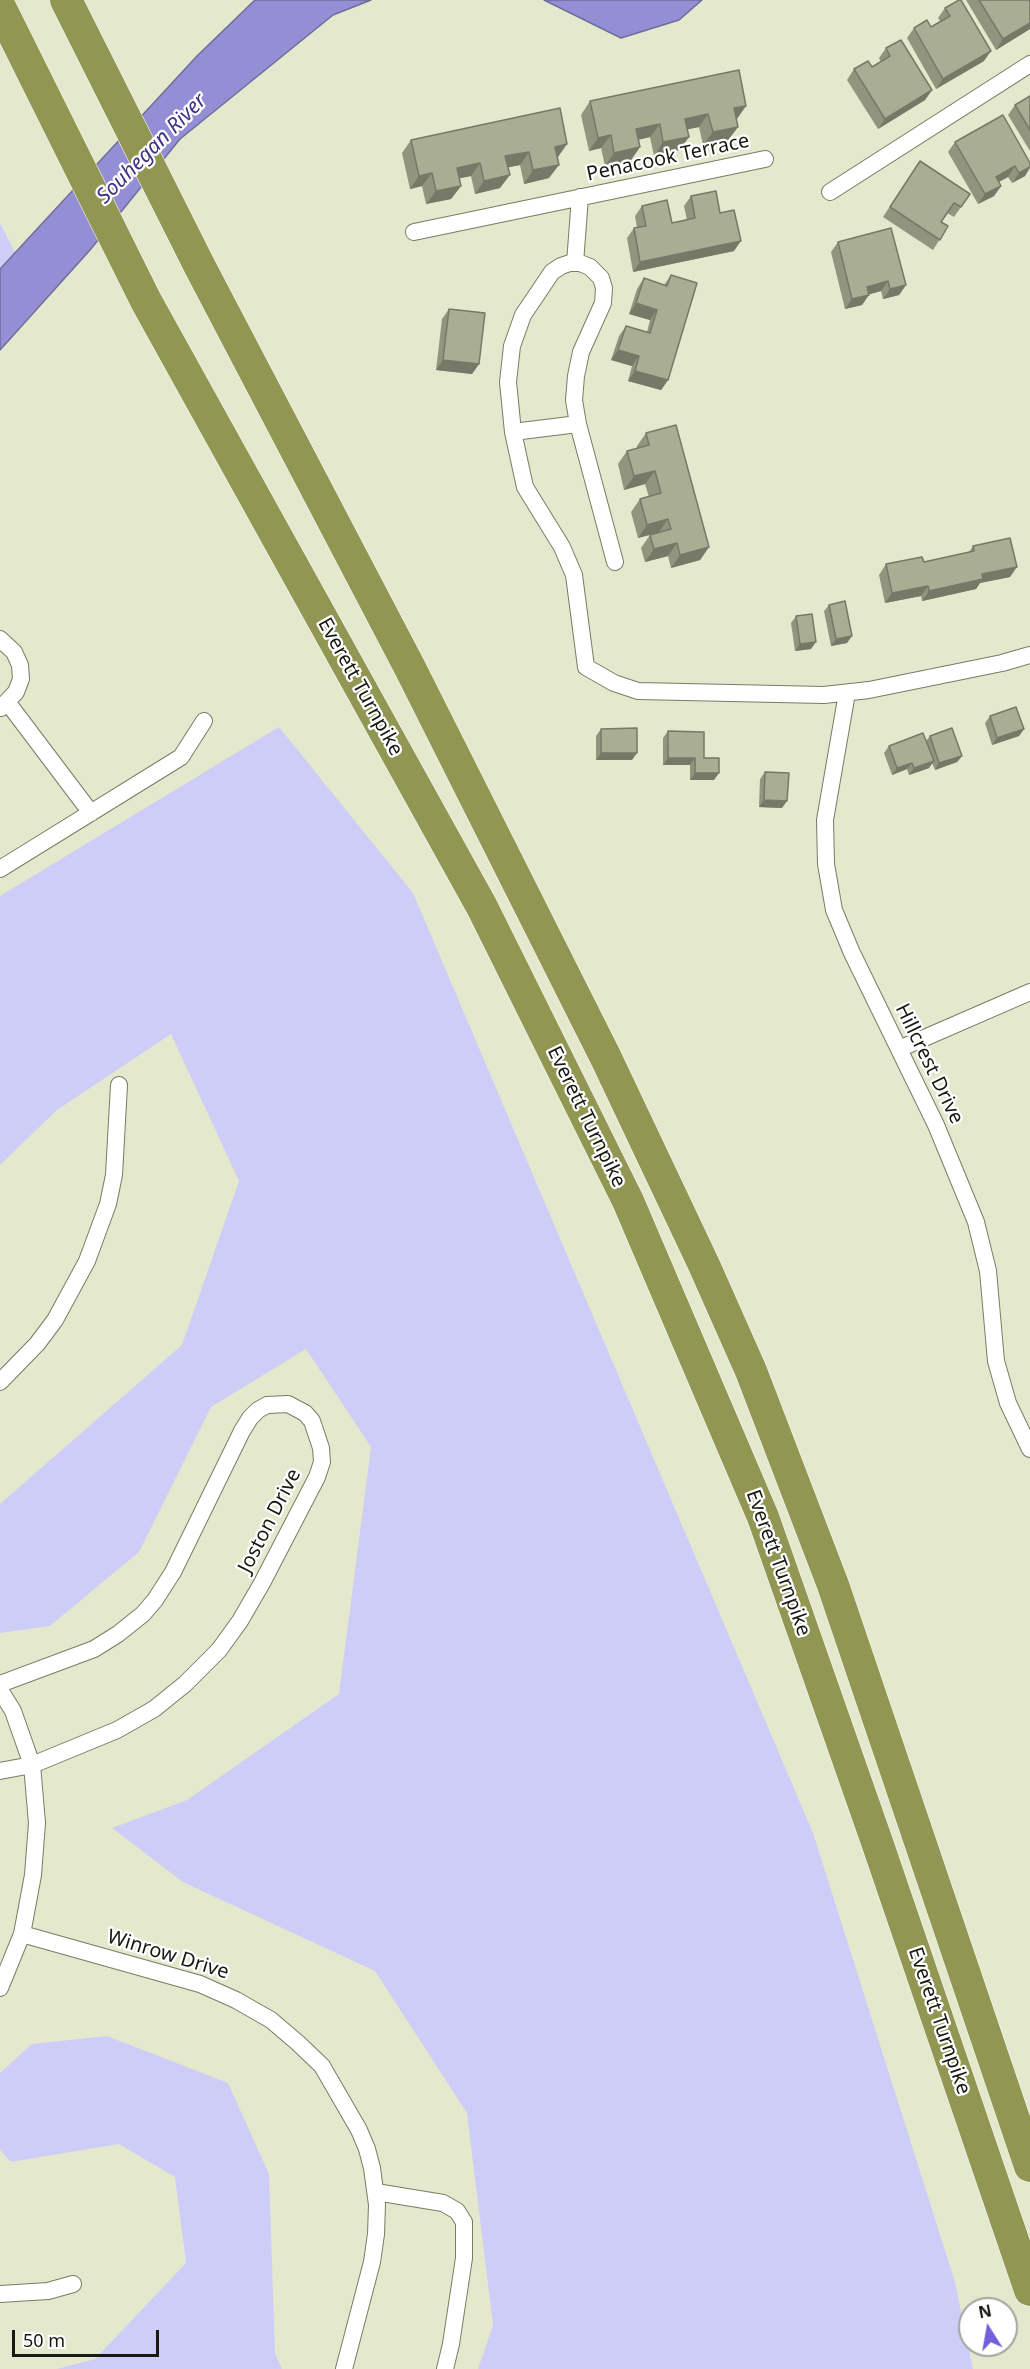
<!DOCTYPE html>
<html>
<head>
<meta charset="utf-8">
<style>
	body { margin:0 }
	#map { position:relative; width:1030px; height:2369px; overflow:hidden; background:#e4e8cd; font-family:"Noto Sans",sans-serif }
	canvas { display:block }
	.north { position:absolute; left:958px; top:2297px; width:60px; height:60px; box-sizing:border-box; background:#fff; border:2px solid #a3a39f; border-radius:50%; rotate:349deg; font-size:16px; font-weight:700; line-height:24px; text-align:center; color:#181910 }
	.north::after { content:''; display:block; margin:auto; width:21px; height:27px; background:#735fd9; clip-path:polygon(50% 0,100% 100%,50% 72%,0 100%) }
	.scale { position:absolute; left:12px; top:2330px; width:147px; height:27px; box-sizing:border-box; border:3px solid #181910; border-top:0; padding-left:8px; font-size:18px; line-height:21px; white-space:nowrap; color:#181910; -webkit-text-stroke:4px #fff; paint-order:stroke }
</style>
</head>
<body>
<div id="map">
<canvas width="1030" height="2369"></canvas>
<div class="north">N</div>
<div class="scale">50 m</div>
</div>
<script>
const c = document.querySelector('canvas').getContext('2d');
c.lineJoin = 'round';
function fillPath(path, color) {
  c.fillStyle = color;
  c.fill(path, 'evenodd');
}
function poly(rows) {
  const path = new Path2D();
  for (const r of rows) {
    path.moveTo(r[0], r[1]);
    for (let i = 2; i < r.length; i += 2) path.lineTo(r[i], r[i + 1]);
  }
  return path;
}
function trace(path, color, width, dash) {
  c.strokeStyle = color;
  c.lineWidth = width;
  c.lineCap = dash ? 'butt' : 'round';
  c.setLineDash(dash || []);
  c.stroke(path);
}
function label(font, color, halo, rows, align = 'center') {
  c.font = font + ' "Noto Sans",sans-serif';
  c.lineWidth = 4.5;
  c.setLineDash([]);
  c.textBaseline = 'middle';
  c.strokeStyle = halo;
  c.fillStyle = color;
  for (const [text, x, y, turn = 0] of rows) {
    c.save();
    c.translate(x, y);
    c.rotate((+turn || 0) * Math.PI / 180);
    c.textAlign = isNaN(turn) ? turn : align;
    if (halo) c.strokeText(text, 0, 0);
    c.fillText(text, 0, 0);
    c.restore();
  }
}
const green = poly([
	[0,223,17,256,0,273],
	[279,727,413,893,813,1833,955,2282,973,2369,478,2369,493,2325,467,2113,375,1971,183,1882,112,1828,187,1800,339,1694,371,1447,306,1349,211,1407,139,1552,50,1626,0,1633,0,1504,182,1345,239,1181,171,1034,57,1110,0,1165,0,896],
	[107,2036,228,2083,269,2174,275,2353,282,2369,57,2369,95,2359,186,2263,175,2177,119,2144,11,2162,0,2150,0,2073,32,2044]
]);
const water = poly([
	[255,0,371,0,333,15,180,139,90,250,0,350,0,269,197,56,255,0],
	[544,0,702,0,679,20,621,38,544,0]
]);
const minor = poly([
	[830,192,1030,64],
	[414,232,765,159],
	[575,263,580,197],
	[513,432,578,424],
	[615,562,578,424,574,400,576,376,581,352,603,303,604,288,601,278,590,267,580,263,570,263,561,266,552,272,523,315,512,346,508,382,513,432,525,487,562,547,574,575,586,667,614,683,638,691,824,695,869,690,1002,663,1030,655],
	[0,639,14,652,20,665,21,679,16,692,1,708],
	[847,693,825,820,826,864,834,910,852,953,936,1125,976,1222,988,1271,996,1361,1008,1403,1030,1449],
	[8,703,91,813],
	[0,869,181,757,204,721],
	[899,1049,1030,992],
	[0,1382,37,1344,55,1320,87,1261,108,1204,114,1175,119,1085],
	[0,1684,94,1649,118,1634,143,1614,155,1600,173,1572,242,1431,250,1418,258,1410,267,1405,288,1404,305,1413,312,1421,321,1448,322,1462,317,1477,262,1583,240,1621,219,1650,185,1684,154,1709,117,1730,32,1765,0,1771],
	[0,1690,13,1711,32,1765,37,1823,33,1875,22,1934,0,1988],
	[22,1934,200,1984,236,2000,271,2020,298,2043,322,2066,359,2130,367,2149,372,2168,377,2205,376,2234,372,2262,344,2369],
	[376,2192,443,2203,457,2211,464,2222,464,2258,451,2344,445,2369],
	[0,2294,48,2291,73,2284]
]);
const motorway = poly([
	[66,0,200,267,410,668,606,1058,704,1265,751,1371,833,1585,1030,2166],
	[0,7,146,301,482,907,628,1201,763,1517,877,1842,1030,2290]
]);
const wall = poly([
	[966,0,1030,0,1030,29,996,50],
	[945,8,984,61,936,89,907,38,914,28,931,27,940,21,938,18],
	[886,48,932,90,925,100,878,129,847,80,854,69,872,67,881,62,879,58],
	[1030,96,1030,151,1008,115,1015,105],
	[590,101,746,106,736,119,738,127,728,140,703,145,699,127,687,129,689,137,679,150,654,156,650,137,638,140,640,147,631,160,605,166,601,148,589,151,581,115],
	[411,140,567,144,557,157,549,178,524,184,520,165,508,167,500,188,475,194,471,176,459,178,461,186,451,199,426,204,422,186,410,189,402,153],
	[955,142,1030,163,1030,168,1025,176,1012,183,1008,177,999,182,1001,186,994,196,978,204,948,152],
	[913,171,970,194,954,217,947,213,941,222,948,226,933,250,883,217],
	[691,196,720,213,734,251,633,272,627,238,634,228,637,228,635,216,642,206,672,223,687,220,684,206],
	[838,242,906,285,899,295,883,299,881,291,869,294,862,305,845,309,831,252],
	[671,275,668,380,661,390,628,381,632,366,611,360,619,336,626,326,647,332,650,320,629,314,637,289,644,278,664,285],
	[449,309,479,364,472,374,436,370,442,319],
	[646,433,709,547,700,560,671,568,668,556,645,562,641,548,650,535,638,538,631,512,640,499,649,497,645,484,624,490,618,464,627,451,637,448,637,446],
	[973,546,1010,577,980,583,976,589,922,601,921,596,885,603,879,575,886,564,924,562,969,552],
	[829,605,847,643,831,646,824,611],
	[796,616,811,649,795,651,791,623],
	[990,716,1024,729,1019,736,992,745,985,723],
	[601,729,632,760,596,760,596,736],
	[668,731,704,758,714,780,690,780,690,765,663,765,663,738],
	[930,736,962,756,957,762,935,770,932,763,929,768,909,775,907,769,892,775,884,753,889,746,926,741],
	[765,772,782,808,759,807,760,779]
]);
const shadedWall = poly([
	[1030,23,1030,29,996,50,1003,39],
	[991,51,984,61,936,89,943,79],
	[932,90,925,100,878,129,885,119],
	[746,106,737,119,725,122,734,108],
	[708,114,699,127,675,132,685,119],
	[660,124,650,137,627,142,636,129],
	[738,127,728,140,703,145,713,132],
	[611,135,601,148,589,151,598,138],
	[689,137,679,150,654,156,663,142],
	[567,144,558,157,546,160,555,147],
	[640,147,631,160,605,166,614,153],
	[529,152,520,165,496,170,505,156],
	[480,163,471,176,447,181,457,168],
	[559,165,549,178,524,184,533,170],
	[1015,166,1008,177,989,187,996,177],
	[1030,167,1025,176,1012,183,1019,173],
	[432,173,422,186,410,189,419,176],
	[510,175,500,188,475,194,484,181],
	[461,186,451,199,426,204,436,191],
	[1001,186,994,196,978,204,985,194],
	[741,241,734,251,633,272,640,262],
	[888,281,881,291,860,297,867,287],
	[906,285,899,295,883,299,890,289],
	[869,295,862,305,845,309,852,299],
	[636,303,657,310,650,320,629,314],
	[618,350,639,356,632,366,611,360],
	[443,360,479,364,472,374,436,370],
	[635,371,668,380,661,390,628,381],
	[655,471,645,484,624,490,634,476],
	[668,519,659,532,638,538,647,525],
	[677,543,668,556,645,562,654,549],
	[709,547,700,560,671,568,680,555],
	[1017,567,1010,577,980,583,976,589,922,601,929,591,982,574],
	[928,586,921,596,885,603,892,593],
	[852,636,847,643,831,646,836,639],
	[816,642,811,649,795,651,800,644],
	[1024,729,1019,736,992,745,997,738],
	[601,753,637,753,632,760,596,760],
	[962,756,957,762,935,770,939,763],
	[668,758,695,758,690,765,663,765],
	[934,761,929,768,909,775,914,768],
	[912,763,907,769,892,775,897,768],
	[695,773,719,773,714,780,690,780],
	[764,800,787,801,782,808,759,807]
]);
const building = poly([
	[959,0,961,0,991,51,943,79,914,28,927,20,931,27,950,16,945,8,959,0],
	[979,0,1030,0,1030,23,1003,39,979,0],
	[901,40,932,90,885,119,854,69,868,61,872,67,890,56,886,48,901,40],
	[739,70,746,106,734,108,738,127,713,132,708,114,685,119,689,137,663,142,660,124,636,129,640,147,614,153,611,135,598,138,590,101,739,70],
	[1030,96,1030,130,1015,105,1030,96],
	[560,108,567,144,555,147,559,165,533,170,529,152,505,156,510,175,484,181,480,163,457,168,461,186,436,191,432,173,419,176,411,140,560,108],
	[1003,115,1030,163,1030,167,1019,173,1015,166,996,177,1001,186,985,194,955,142,1003,115],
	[920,161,970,194,961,207,954,203,941,222,948,226,940,240,890,207,920,161],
	[716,191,720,213,734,210,741,241,640,262,634,228,646,226,642,206,667,200,672,223,695,218,691,196,716,191],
	[891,228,906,285,890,289,888,281,867,287,869,295,852,299,838,242,891,228],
	[671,275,697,283,668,380,635,371,639,356,618,350,626,326,650,333,657,310,636,303,644,278,667,286,671,275],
	[449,309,485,313,479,364,443,360,449,309],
	[676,425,709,547,680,555,677,543,654,549,650,535,671,529,668,519,647,525,640,499,661,493,655,471,634,476,627,451,649,445,646,433,676,425],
	[1010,538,1017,567,982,574,983,579,929,591,928,586,892,593,886,564,922,557,924,562,974,551,973,546,1010,538],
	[845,601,852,636,836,639,829,605,845,601],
	[812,614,816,642,800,644,796,616,812,614],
	[1016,707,1024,729,997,738,990,716,1016,707],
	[637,728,637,753,601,753,601,729,637,728],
	[952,728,962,756,939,763,930,736,952,728],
	[668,731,704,732,704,758,719,758,719,773,695,773,695,758,668,758,668,731],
	[923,733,934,761,914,768,912,763,897,768,889,746,923,733],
	[765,772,789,773,787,801,764,800,765,772]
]);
const streetNames = [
	["Penacook Terrace",668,158,-12],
	["Everett Turnpike",360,687,61],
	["Hillcrest Drive",929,1064,64],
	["Everett Turnpike",586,1117,64],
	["Joston Drive",270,1521,-63],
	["Everett Turnpike",778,1563,70],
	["Winrow Drive",168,1955,17],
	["Everett Turnpike",939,2021,71]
];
const waterNames = [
	["Souhegan River",152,149,-45]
];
fillPath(green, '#cecdf8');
fillPath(water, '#948fd5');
trace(water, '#6f6c9a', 1.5);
trace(minor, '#797c64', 18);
trace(motorway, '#fff', 33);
trace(minor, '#fff', 16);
trace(motorway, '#919753', 32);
fillPath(wall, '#91957e');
fillPath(shadedWall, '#767967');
fillPath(building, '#a9ad93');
trace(building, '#767967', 1.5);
label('20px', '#181910', '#fff', streetNames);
label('italic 21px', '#403184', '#fff', waterNames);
</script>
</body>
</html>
